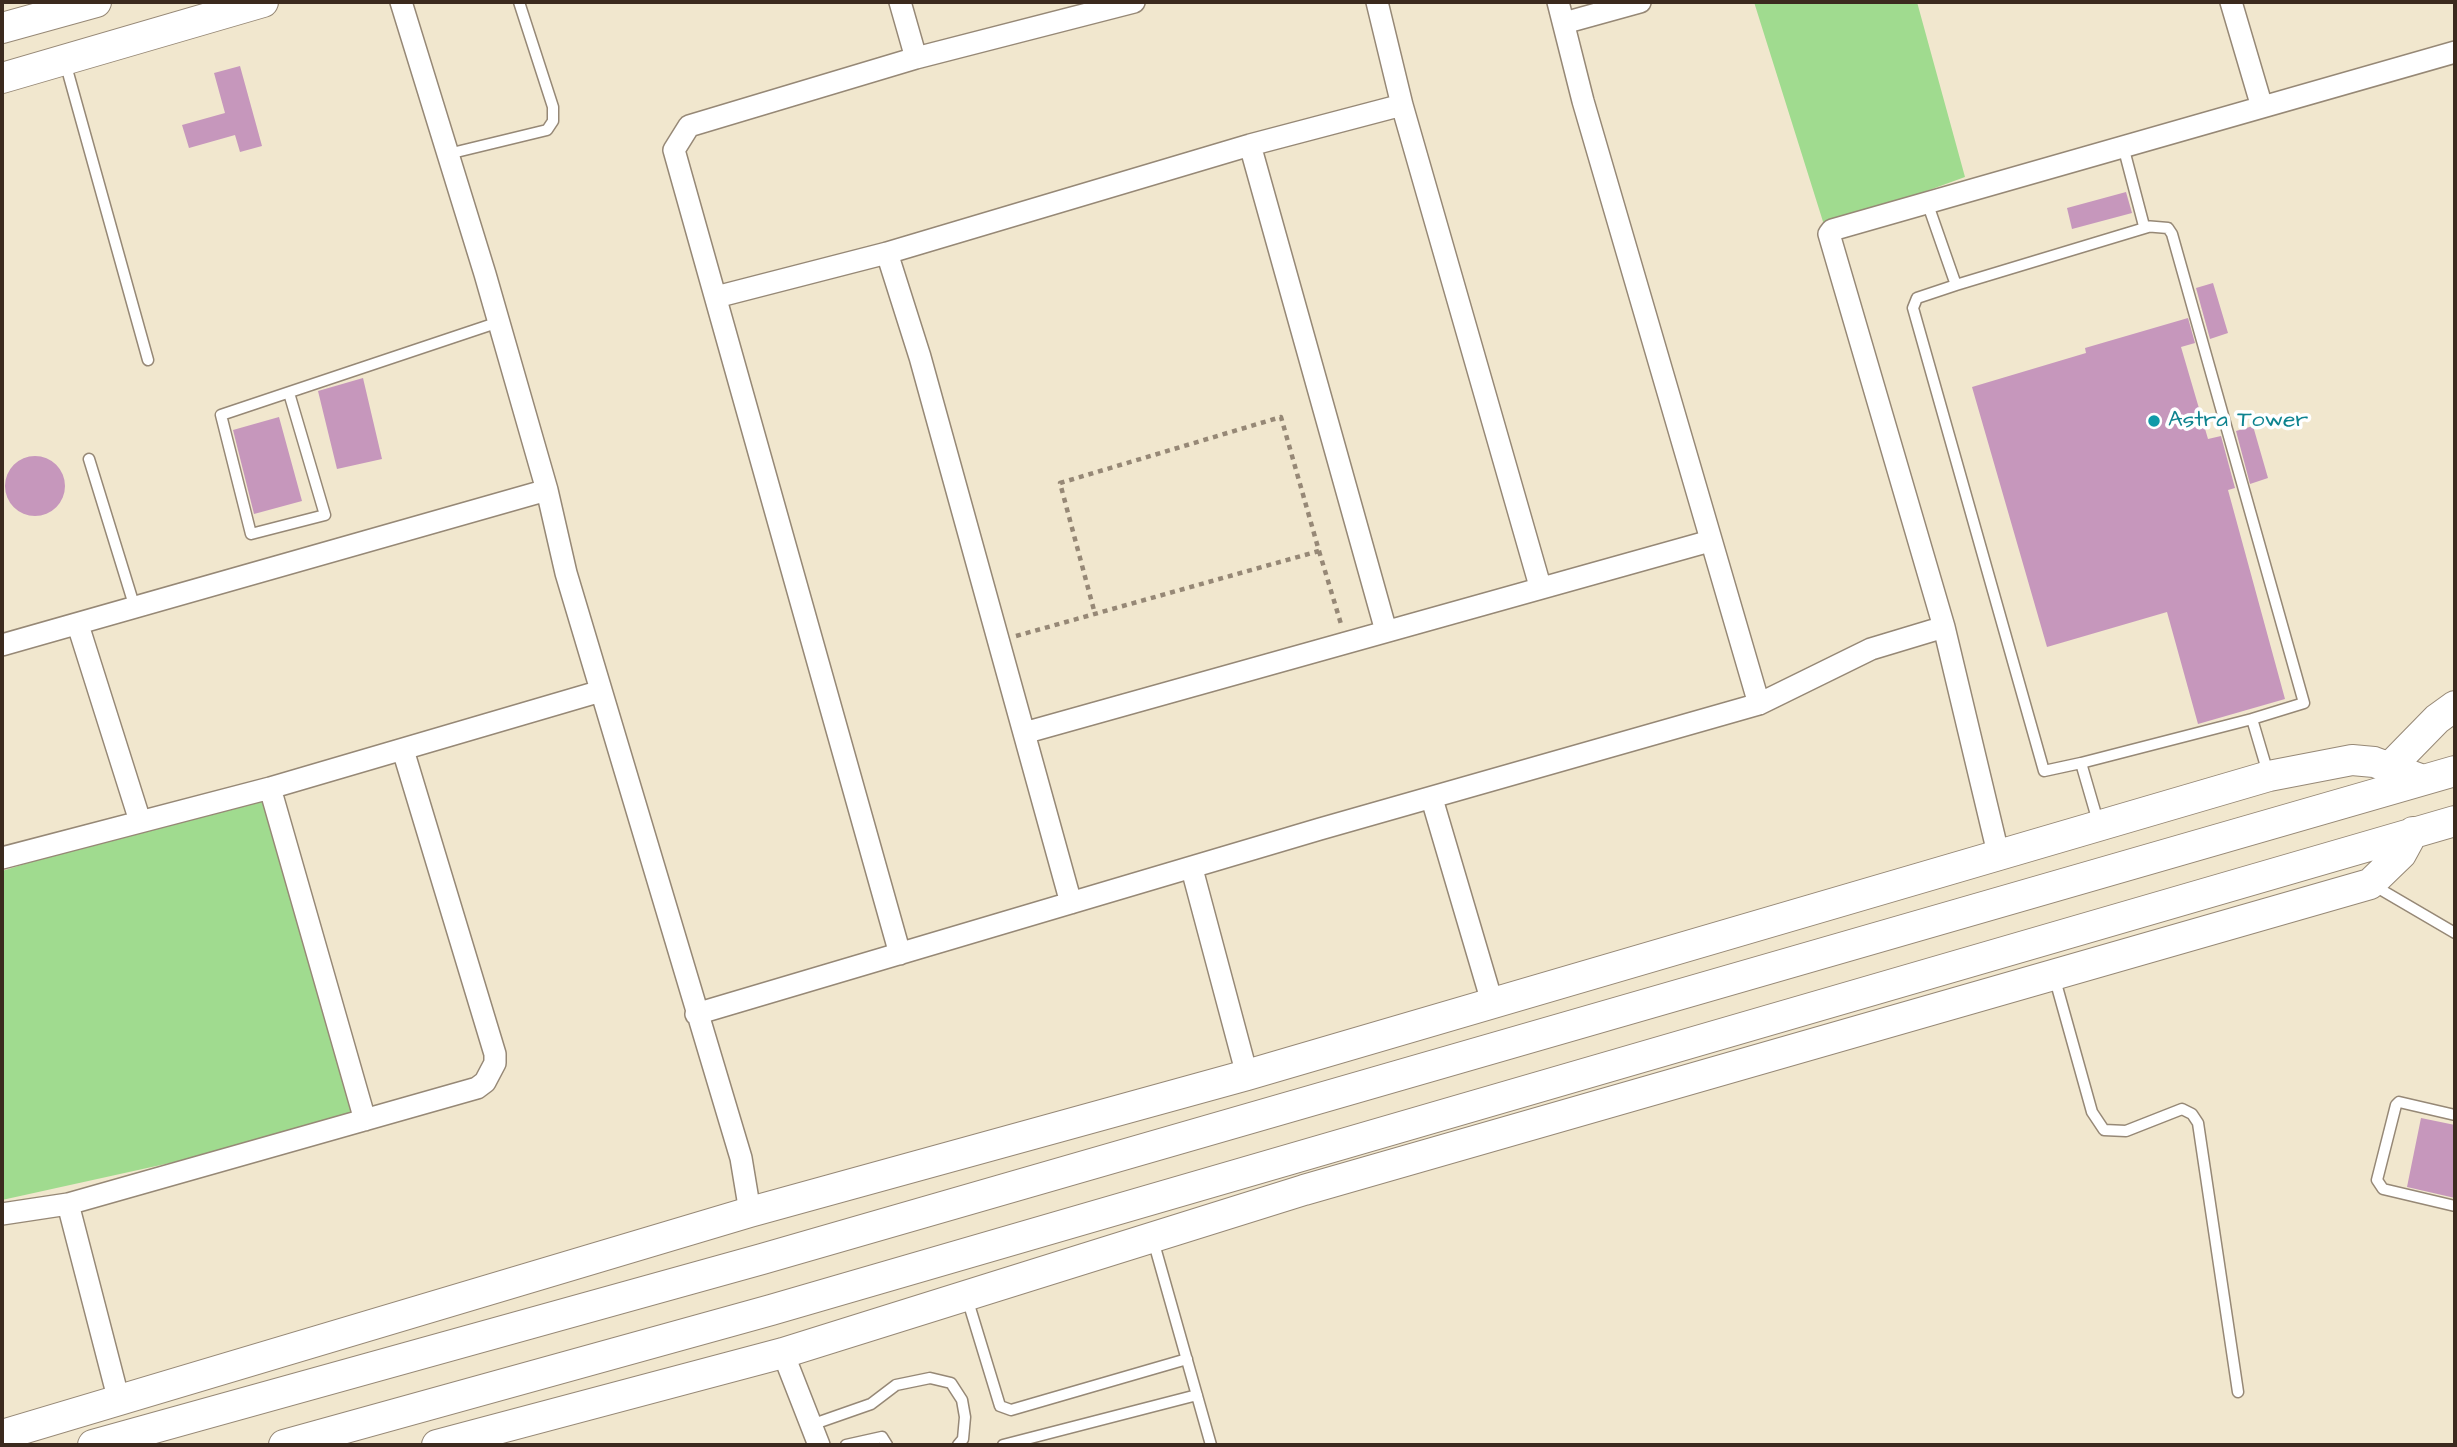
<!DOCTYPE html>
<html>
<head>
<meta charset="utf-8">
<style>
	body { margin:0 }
	#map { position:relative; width:2457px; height:1447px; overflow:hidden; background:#f1e7ce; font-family:"Architects Daughter",sans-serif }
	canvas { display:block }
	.frame { position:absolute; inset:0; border:4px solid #3b2a1e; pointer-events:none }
</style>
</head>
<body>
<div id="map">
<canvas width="2457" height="1447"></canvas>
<div class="frame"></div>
</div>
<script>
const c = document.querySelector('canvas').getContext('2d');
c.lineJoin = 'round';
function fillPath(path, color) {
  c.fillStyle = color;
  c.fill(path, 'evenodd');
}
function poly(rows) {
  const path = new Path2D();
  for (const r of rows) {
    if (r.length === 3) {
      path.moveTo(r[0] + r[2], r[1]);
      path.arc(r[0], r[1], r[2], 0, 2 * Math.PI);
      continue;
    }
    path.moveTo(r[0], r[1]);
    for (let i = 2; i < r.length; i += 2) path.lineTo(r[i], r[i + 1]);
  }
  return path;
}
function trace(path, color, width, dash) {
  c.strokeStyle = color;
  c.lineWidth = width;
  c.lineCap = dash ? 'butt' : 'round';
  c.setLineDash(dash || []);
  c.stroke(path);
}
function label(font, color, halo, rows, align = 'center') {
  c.font = font + ' "Architects Daughter",sans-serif';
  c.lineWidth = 7;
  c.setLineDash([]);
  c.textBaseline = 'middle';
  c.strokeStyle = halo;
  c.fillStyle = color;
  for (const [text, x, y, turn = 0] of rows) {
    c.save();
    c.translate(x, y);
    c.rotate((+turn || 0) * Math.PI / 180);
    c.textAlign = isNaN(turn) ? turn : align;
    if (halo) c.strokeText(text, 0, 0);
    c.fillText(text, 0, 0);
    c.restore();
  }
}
const green = poly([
	[1754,2,1917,2,1965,177,1825,228],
	[270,788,365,1120,2,1200,2,871]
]);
const building = poly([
	[240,66,262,146,240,152,235,135,189,148,182,125,225,113,214,73],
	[2126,192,2132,213,2072,229,2067,208],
	[2213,283,2228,333,2210,339,2196,288],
	[2188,318,2195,343,2181,347,2208,439,2221,436,2235,488,2228,490,2285,699,2198,724,2167,612,2047,647,1972,387,2086,353,2085,348],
	[363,378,382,459,337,469,318,391],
	[279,417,302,501,254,514,233,430],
	[2253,426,2268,478,2250,484,2236,431],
	[35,486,30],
	[2421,1118,2455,1125,2455,1198,2407,1187]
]);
const path = poly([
	[1319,551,1341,624],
	[1016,636,1319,551,1281,417,1060,483,1095,614]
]);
const lane = poly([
	[65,62,148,360],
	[2123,146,2144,226,2168,228,2172,234,2304,703,2252,719,2268,773],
	[448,154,547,130,553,121,553,107,519,2],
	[1927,202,1956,285,1917,298,1913,308,2044,771,2081,763,2099,825],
	[1956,285,2148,227],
	[289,393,325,515,251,534,221,415,499,322],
	[89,459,135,608],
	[2081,763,2252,719],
	[2373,885,2455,933],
	[2054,976,2092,1112,2104,1130,2126,1131,2182,1109,2192,1114,2198,1123,2238,1392],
	[2455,1115,2399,1102,2396,1105,2377,1180,2383,1189,2455,1206],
	[1153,1240,1211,1445],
	[967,1298,1000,1406,1011,1410,1187,1359],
	[811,1425,871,1404,896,1385,930,1378,951,1383,962,1400,965,1417,963,1439,958,1445],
	[846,1445,882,1437,887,1445],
	[1003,1445,1197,1395]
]);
const street = poly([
	[401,2,485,274,547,490,566,573,741,1158,750,1212],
	[900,2,916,58],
	[1377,2,1402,105,1540,586],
	[1558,2,1583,101,1759,704],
	[2231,2,2262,107],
	[1564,23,1640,2],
	[1250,145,1386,631],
	[887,253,920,357,1071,903],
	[716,297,887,253,1250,145,1402,105],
	[78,625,140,821],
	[2,645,547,490],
	[1024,733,1710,541],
	[270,788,365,1120],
	[1432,799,1492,1002],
	[1998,853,1944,627,1829,234,1832,230,2455,52],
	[2,858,270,788,601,691],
	[1192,869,1247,1075],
	[900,954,674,150,689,126,916,58,1134,2],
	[696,1014,1320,829,1759,704,1871,649,1944,627],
	[68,1204,119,1401],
	[2,1214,68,1204,477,1088,485,1082,495,1063,495,1054,403,750],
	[783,1353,819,1445]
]);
const secondary = poly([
	[2,28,96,2],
	[2,78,263,2],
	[2391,766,2437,719,2455,706],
	[2,1435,750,1212,1247,1075,2269,776,2352,760,2374,762,2423,780],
	[93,1445,762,1259,2455,771],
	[284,1445,771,1310,2455,821],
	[437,1445,783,1353,1304,1190,2370,884,2401,854,2413,832]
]);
const markers = [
	[2154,421,7,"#0f9aa8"]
];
const cultureNames = [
	["Astra Tower",2168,421]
];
fillPath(green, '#a0db8f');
fillPath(building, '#c697bc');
trace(lane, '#968876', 13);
trace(street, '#968876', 24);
trace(secondary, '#968876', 32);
trace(path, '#968876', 4.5, [5, 5]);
trace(lane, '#fff', 10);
trace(street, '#fff', 21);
trace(secondary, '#fff', 30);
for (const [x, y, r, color] of markers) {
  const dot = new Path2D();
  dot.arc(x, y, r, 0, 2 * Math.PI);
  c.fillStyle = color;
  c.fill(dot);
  trace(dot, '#fff', 2.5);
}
label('23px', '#0d838f', '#fff', cultureNames, 'left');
</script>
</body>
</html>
